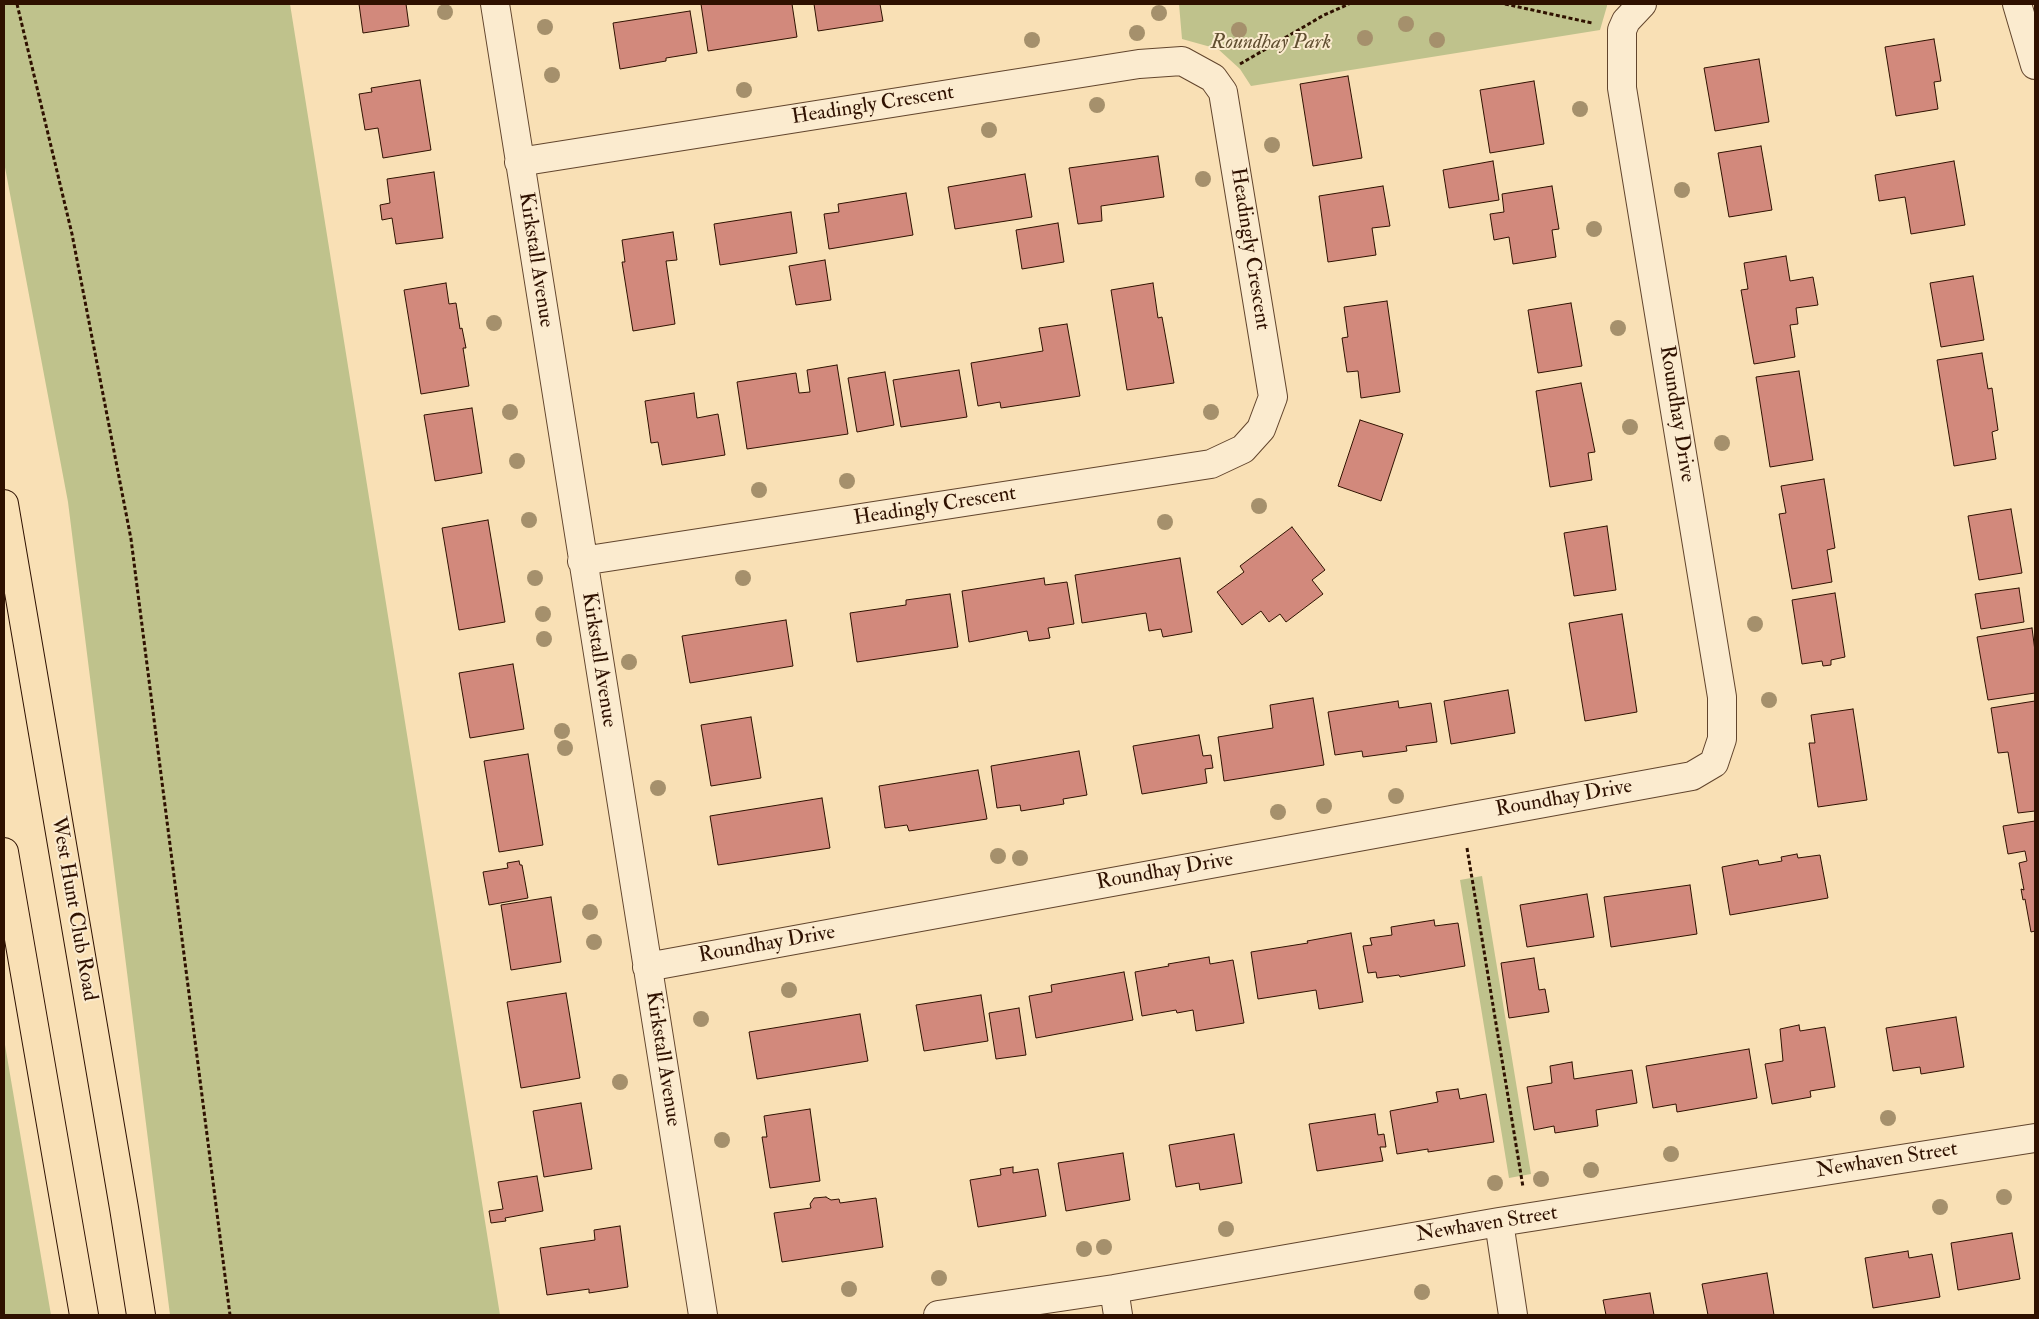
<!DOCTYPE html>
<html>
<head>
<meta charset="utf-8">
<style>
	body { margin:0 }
	#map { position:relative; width:2039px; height:1319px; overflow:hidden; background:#f9e0b5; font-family:"IM FELL Double Pica",serif }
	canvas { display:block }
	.frame { position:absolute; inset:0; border:5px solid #2f1100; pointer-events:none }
</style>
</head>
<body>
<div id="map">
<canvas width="2039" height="1319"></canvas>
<div class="frame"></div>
</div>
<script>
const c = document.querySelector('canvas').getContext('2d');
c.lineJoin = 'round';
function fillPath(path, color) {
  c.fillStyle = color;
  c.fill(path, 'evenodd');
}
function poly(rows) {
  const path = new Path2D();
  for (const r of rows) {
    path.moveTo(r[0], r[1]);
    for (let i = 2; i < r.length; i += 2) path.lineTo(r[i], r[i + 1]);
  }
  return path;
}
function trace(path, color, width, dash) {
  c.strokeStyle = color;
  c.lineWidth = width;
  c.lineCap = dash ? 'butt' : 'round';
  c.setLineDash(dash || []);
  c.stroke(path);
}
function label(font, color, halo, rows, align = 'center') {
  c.font = font + ' "IM FELL Double Pica",serif';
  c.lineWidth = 4;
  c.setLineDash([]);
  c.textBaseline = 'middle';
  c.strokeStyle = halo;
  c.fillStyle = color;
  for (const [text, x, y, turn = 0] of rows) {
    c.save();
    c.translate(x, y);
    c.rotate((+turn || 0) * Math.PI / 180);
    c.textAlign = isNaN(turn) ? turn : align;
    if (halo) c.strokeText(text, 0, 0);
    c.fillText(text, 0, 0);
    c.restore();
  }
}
const green = poly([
	[4,4,290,4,500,1315,170,1315,68,502,4,162],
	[1179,4,1607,4,1607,6,1600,30,1251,86,1240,69,1218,49,1182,39],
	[1482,876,1531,1174,1509,1178,1460,880],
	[4,1039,51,1315,4,1315]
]);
const building = poly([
	[359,4,406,4,409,26,363,33,359,4],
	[701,4,792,4,797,37,708,51,701,4],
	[814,4,880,4,883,21,818,31,814,4],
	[690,11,697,53,666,58,666,61,620,69,613,23,690,11],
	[1934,39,1941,81,1934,82,1938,109,1896,116,1885,47,1934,39],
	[1759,59,1769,122,1715,131,1704,68,1759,59],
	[1348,76,1362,158,1313,166,1300,84,1348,76],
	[420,80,431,150,383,158,378,128,365,130,359,94,372,92,371,88,420,80],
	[1534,81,1544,144,1490,153,1480,90,1534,81],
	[1761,146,1772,210,1729,217,1718,153,1761,146],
	[1158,156,1164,197,1101,206,1102,221,1078,224,1069,168,1158,156],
	[1493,161,1499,200,1449,208,1443,170,1493,161],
	[1954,161,1965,225,1911,234,1905,197,1879,201,1875,175,1954,161],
	[434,172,443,238,396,244,392,218,382,220,380,205,390,203,387,179,434,172],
	[1025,174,1032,217,955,229,948,187,1025,174],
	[1383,186,1390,226,1372,228,1376,255,1328,262,1319,196,1383,186],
	[1552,186,1559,229,1552,230,1556,257,1513,264,1509,237,1494,240,1490,214,1504,212,1502,194,1552,186],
	[906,193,913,235,829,249,824,214,839,212,838,204,906,193],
	[791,212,797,253,720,265,714,224,791,212],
	[1058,223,1064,262,1022,269,1016,230,1058,223],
	[673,232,677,260,666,261,675,324,633,331,622,262,625,262,622,240,673,232],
	[1786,256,1790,281,1813,277,1818,305,1796,308,1798,324,1790,325,1795,357,1754,364,1741,290,1748,289,1744,263,1786,256],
	[825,260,831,300,796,305,789,266,825,260],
	[1973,276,1984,340,1941,347,1930,283,1973,276],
	[446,283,449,304,456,303,460,329,462,328,466,348,463,348,469,386,421,394,404,290,446,283],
	[1153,283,1158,318,1162,317,1174,383,1127,390,1111,290,1153,283],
	[1387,301,1400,392,1361,398,1358,371,1347,372,1342,338,1348,337,1344,307,1387,301],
	[1571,303,1582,366,1538,373,1528,310,1571,303],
	[1067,324,1080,396,1001,408,1000,402,978,406,971,363,1043,351,1039,328,1067,324],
	[1982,353,1988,389,1992,388,1998,430,1992,432,1996,459,1954,466,1937,360,1982,353],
	[837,365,848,434,747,449,737,382,796,373,799,393,810,392,807,370,837,365],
	[959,370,967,417,901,427,893,380,959,370],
	[1799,371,1813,460,1770,467,1756,377,1799,371],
	[885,372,894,425,857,432,848,378,885,372],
	[1581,383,1595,452,1588,453,1592,480,1550,487,1536,391,1581,383],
	[694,393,697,418,718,414,725,455,662,465,658,442,651,443,645,401,694,393],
	[472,408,482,473,435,481,424,415,472,408],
	[1360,420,1403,434,1381,501,1338,486,1360,420],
	[1824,479,1835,548,1827,550,1832,582,1792,589,1779,514,1786,513,1781,486,1824,479],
	[2011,509,2022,573,1979,580,1968,516,2011,509],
	[488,520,505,622,459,630,442,528,488,520],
	[1607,526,1616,590,1574,596,1564,533,1607,526],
	[1292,527,1325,570,1312,580,1323,594,1286,622,1280,614,1269,622,1261,611,1242,625,1217,592,1244,572,1240,566,1292,527],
	[1180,558,1192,632,1163,637,1161,629,1149,631,1146,613,1082,623,1075,575,1180,558],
	[1044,578,1045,585,1067,582,1074,624,1048,628,1050,638,1029,641,1027,631,969,642,962,591,1044,578],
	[2019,588,2024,622,1981,629,1975,594,2019,588],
	[1835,593,1845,657,1831,660,1831,665,1823,666,1822,661,1802,664,1792,600,1835,593],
	[950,594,958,647,857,662,850,613,906,605,906,600,950,594],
	[1622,614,1637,712,1585,721,1569,623,1622,614],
	[786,620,793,666,690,683,682,636,786,620],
	[2032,628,2035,651,2035,693,1988,700,1977,637,2032,628],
	[513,664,524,729,470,738,459,673,513,664],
	[1508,690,1515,733,1451,744,1444,701,1508,690],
	[1313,698,1324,765,1224,781,1218,737,1273,728,1270,705,1313,698],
	[1398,701,1399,708,1431,703,1437,742,1406,746,1407,751,1363,757,1362,751,1335,755,1328,712,1398,701],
	[2035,701,2035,811,2018,813,2008,752,1998,753,1991,708,2035,701],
	[1853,709,1867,800,1818,807,1809,743,1815,743,1811,715,1853,709],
	[751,717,761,778,711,786,701,725,751,717],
	[1199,735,1203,756,1211,755,1213,768,1205,769,1207,783,1142,794,1133,746,1199,735],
	[1079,751,1087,795,1063,799,1064,804,1021,811,1020,805,997,808,991,766,1079,751],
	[528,754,543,845,499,852,484,761,528,754],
	[978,770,987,819,909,831,907,825,885,828,879,786,978,770],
	[822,798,830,848,718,865,710,816,822,798],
	[2035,821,2035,931,2031,932,2025,899,2023,900,2021,889,2024,890,2019,863,2027,861,2025,851,2008,854,2003,826,2035,821],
	[1797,854,1798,858,1820,855,1828,898,1730,915,1722,867,1758,860,1759,865,1782,861,1781,857,1797,854],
	[519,861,520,865,522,865,528,898,489,905,483,872,508,868,507,863,519,861],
	[1690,885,1697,934,1611,947,1604,897,1690,885],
	[1587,894,1594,937,1527,947,1520,905,1587,894],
	[551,897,561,962,511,970,501,905,551,897],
	[1434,920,1435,926,1458,923,1465,966,1400,977,1399,975,1377,978,1376,972,1368,973,1363,946,1372,945,1370,938,1392,935,1391,927,1434,920],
	[1351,933,1363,1002,1319,1009,1316,990,1258,999,1251,952,1308,943,1307,941,1351,933],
	[1209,957,1210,964,1233,960,1244,1023,1196,1031,1193,1010,1177,1013,1176,1010,1142,1016,1135,972,1169,966,1168,964,1209,957],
	[1534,958,1539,990,1545,989,1549,1012,1509,1018,1501,963,1534,958],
	[1124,972,1133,1020,1036,1038,1029,996,1052,992,1051,985,1124,972],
	[566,993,580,1078,521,1088,507,1002,566,993],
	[981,995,988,1041,924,1051,916,1005,981,995],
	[1019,1008,1026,1055,996,1059,989,1013,1019,1008],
	[860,1014,868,1061,757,1079,749,1032,860,1014],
	[1956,1017,1964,1067,1921,1074,1920,1067,1893,1071,1886,1028,1956,1017],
	[1799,1025,1800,1031,1825,1027,1835,1087,1810,1091,1811,1097,1772,1104,1765,1064,1783,1061,1780,1029,1799,1025],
	[1749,1049,1757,1098,1677,1112,1676,1104,1653,1108,1646,1066,1749,1049],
	[1572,1062,1574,1079,1632,1070,1637,1103,1596,1110,1598,1126,1555,1133,1554,1126,1534,1130,1527,1087,1552,1083,1550,1066,1572,1062],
	[1458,1089,1460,1099,1486,1094,1494,1142,1428,1152,1428,1149,1397,1154,1390,1111,1438,1102,1436,1092,1458,1089],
	[581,1103,592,1169,544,1177,533,1111,581,1103],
	[810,1109,820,1181,770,1188,762,1137,767,1137,764,1116,810,1109],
	[1375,1114,1378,1135,1384,1134,1386,1147,1380,1147,1383,1161,1317,1171,1309,1124,1375,1114],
	[1234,1134,1242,1183,1200,1190,1199,1183,1176,1187,1169,1145,1234,1134],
	[1123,1153,1130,1200,1066,1211,1058,1163,1123,1153],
	[1013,1167,1013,1173,1038,1169,1046,1216,978,1227,970,1180,1001,1175,1000,1169,1013,1167],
	[537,1176,543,1211,505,1218,506,1221,491,1223,489,1211,503,1209,498,1182,537,1176],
	[826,1197,831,1200,839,1199,840,1203,876,1198,883,1247,782,1262,774,1213,811,1208,810,1204,814,1198,826,1197],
	[620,1226,628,1287,589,1293,589,1289,547,1295,540,1248,595,1240,594,1230,620,1226],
	[2012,1233,2020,1279,1958,1290,1951,1243,2012,1233],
	[1908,1251,1909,1258,1932,1254,1940,1297,1873,1308,1865,1258,1908,1251],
	[1767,1273,1774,1315,1708,1315,1702,1284,1767,1273],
	[1650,1293,1654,1315,1606,1315,1603,1300,1650,1293]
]);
const path = poly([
	[17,4,72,234,131,539,230,1315],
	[1505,4,1592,23],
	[1240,64,1324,15,1349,4],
	[1467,848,1523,1187]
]);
const minor = poly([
	[495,4,703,1315],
	[2017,4,2035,65],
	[519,162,1139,64,1182,61,1213,78,1223,92,1273,397,1261,429,1243,449,1211,464,582,561],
	[647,967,1692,776,1714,763,1722,739,1722,697,1622,88,1622,30,1626,21,1642,4],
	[1499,1222,1513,1315],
	[1114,1289,1118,1315],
	[938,1315,1114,1289,1499,1222,2035,1138]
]);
const major = poly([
	[4,504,124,1208,141,1315],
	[4,852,84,1315]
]);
const trees = [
	[445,12],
	[1159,13],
	[1406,24],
	[545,27],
	[1239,30],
	[1137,33],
	[1365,38],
	[1032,40],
	[1437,40],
	[552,75],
	[744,90],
	[1097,105],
	[1580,109],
	[989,130],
	[1272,145],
	[1203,179],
	[1682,190],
	[1594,229],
	[494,323],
	[1618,328],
	[510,412],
	[1211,412],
	[1630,427],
	[1722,443],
	[517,461],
	[847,481],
	[759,490],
	[1259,506],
	[529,520],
	[1165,522],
	[535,578],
	[743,578],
	[543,614],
	[1755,624],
	[544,639],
	[629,662],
	[1769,700],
	[562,731],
	[565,748],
	[658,788],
	[1396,796],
	[1324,806],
	[1278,812],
	[998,856],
	[1020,858],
	[590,912],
	[594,942],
	[789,990],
	[701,1019],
	[620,1082],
	[1888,1118],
	[722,1140],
	[1671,1154],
	[1591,1170],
	[1541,1179],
	[1495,1183],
	[2004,1197],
	[1940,1207],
	[1226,1229],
	[1104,1247],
	[1084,1249],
	[939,1278],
	[849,1289],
	[1422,1292]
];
const parkNames = [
	["Roundhay Park",1271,43]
];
const streetNames = [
	["Headingly Crescent",873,106,-9],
	["Headingly Crescent",1249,249,81],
	["Kirkstall Avenue",535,260,81],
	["Roundhay Drive",1676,414,81],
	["Headingly Crescent",935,507,-9],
	["Kirkstall Avenue",598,660,81],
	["Roundhay Drive",1564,799,-10],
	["Roundhay Drive",1165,872,-10],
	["West Hunt Club Road",73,909,80],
	["Roundhay Drive",767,945,-10],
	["Kirkstall Avenue",662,1059,81],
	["Newhaven Street",1887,1161,-9],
	["Newhaven Street",1487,1225,-9]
];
fillPath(green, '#bfc28c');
fillPath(building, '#d2897c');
trace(building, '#2f1100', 1);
trace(minor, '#62452d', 30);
trace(major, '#2f1100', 30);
trace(path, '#2f1100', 3, [4, 2.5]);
trace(minor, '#fbebcf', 28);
trace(major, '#f9e0b5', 28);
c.fillStyle = '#a5906c';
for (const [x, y] of trees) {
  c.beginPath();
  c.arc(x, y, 8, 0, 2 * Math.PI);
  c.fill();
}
label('italic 21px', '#614f31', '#fbebcf', parkNames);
label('21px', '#2f1100', '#fbebcf', streetNames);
</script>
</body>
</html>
